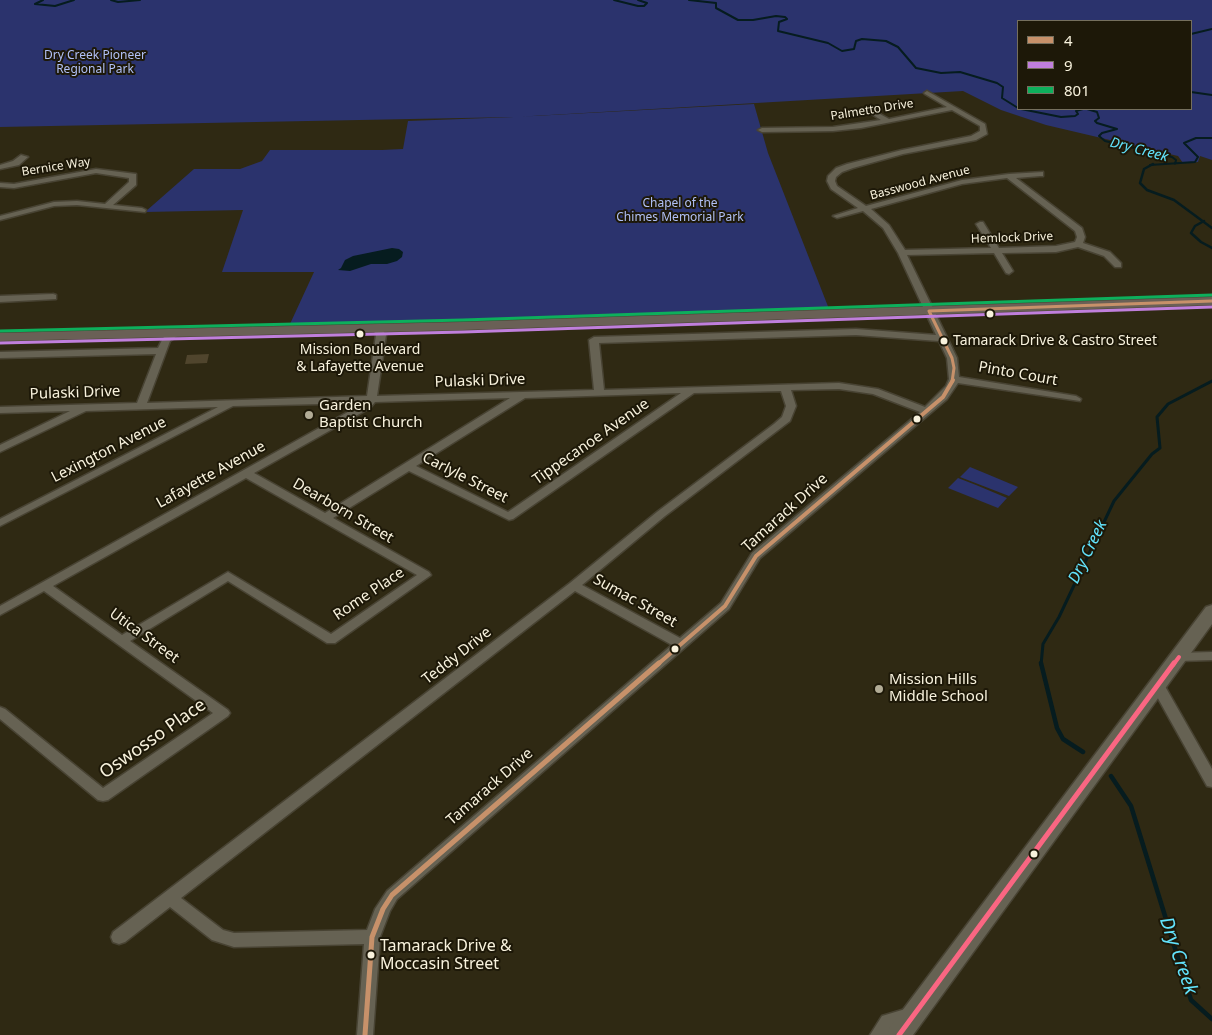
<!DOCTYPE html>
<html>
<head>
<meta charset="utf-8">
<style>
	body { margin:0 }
	#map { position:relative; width:1212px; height:1035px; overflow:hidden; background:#2f2913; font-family:"Noto Sans",sans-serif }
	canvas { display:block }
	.legend { position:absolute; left:1017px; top:20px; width:175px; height:90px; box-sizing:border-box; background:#1d1808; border:1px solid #756f5d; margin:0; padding:6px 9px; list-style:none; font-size:15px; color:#f8f2dd }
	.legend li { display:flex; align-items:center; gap:10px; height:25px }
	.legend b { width:25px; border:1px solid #756f5d }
</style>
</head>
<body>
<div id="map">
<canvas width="1212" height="1035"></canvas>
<ul class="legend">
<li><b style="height:6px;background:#c7916a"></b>4</li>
<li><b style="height:6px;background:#c07fdc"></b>9</li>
<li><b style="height:6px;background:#0daf5c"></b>801</li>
</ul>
</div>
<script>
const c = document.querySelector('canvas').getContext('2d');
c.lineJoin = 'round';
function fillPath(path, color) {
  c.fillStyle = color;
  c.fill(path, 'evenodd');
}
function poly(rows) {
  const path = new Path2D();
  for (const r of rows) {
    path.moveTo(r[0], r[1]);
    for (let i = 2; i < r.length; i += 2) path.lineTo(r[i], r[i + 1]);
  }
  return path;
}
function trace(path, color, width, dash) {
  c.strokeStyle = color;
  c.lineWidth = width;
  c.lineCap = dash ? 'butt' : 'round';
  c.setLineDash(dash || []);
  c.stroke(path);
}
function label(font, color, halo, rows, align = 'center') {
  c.font = font + ' "Noto Sans",sans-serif';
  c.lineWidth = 4;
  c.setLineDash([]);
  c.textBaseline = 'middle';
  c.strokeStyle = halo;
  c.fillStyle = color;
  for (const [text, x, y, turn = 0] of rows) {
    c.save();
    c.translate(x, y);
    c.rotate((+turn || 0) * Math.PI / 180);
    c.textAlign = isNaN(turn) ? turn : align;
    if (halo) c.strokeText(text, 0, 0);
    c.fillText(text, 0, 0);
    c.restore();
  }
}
const green = poly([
	[0,0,1212,0,1212,160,1200,156,1198,162,1183,163,1178,156,1046,125,1001,110,963,91,515,117,754,104,768,153,829,309,290,324,314,272,222,272,243,210,145,212,194,169,240,169,262,161,270,150,382,150,403,149,408,121,514,117,0,127],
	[1018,21,1191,21,1191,109,1018,109],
	[970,467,987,474,1018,487,1009,496,960,477],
	[958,478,976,485,1007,498,998,508,948,488]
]);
const water = poly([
	[392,248,399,249,403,252,402,257,397,261,387,264,371,264,350,271,338,270,341,268,345,260,353,256]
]);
const streamFar3 = poly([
	[43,0,35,4,55,6,74,0],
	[111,0,118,2,140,0],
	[614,0,638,6,644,6,647,3,638,0],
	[689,0,716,3,716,8,738,20,753,20,776,16,785,17,787,19,779,22,778,31,828,43,842,51,854,49,856,41,862,39,886,41,898,47,916,68,941,73,960,72,997,83,1003,87,1002,98,1018,108],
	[1191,34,1212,29],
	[1191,92,1212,95],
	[1021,109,1061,117,1075,116,1078,114,1076,111,1083,109],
	[1087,109,1097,112,1099,118,1095,121,1097,123,1117,129,1102,133,1099,136,1105,141,1172,157,1176,160,1175,164],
	[1150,165,1195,162,1198,157,1184,143,1196,138,1212,138]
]);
const streamFar2 = poly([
	[1153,164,1144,169,1140,183,1147,190,1174,200,1212,228],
	[1204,221,1195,226,1191,233,1201,242,1212,248]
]);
const streamFar1 = poly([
	[1041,665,1043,644,1059,617,1114,501,1152,454,1160,448,1157,417,1168,404,1212,381]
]);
const stream = poly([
	[1041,663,1057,728,1063,739,1083,752],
	[1111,776,1131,806,1191,1000,1212,1019]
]);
const building = poly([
	[209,354,207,363,185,364,187,355]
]);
const minor = poly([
	[927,91,985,124,987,134,976,140,903,154,853,168,842,172,836,177,835,181,837,186,866,206,962,180,1009,174,1043,172,1043,176,1040,176,1016,178,1082,228,1085,237,1083,243,1110,252,1121,263,1121,267,1115,267,1104,256,1078,247,1056,252,1002,253,1013,271,1009,274,1006,273,994,253,907,255,957,358,959,377,1076,396,1081,399,1080,401,958,383,947,399,760,558,729,609,397,899,390,911,380,937,373,1035,357,1035,364,944,234,947,212,940,170,907,125,942,119,944,113,942,111,937,113,932,570,583,657,512,774,424,782,417,786,406,781,391,694,393,513,519,509,520,409,471,333,518,429,572,431,575,335,643,327,643,228,581,130,641,228,710,230,713,228,716,108,800,103,801,98,800,0,719,0,707,5,709,103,788,213,713,44,591,0,615,0,606,364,403,233,406,0,526,0,519,218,407,86,411,0,452,0,445,70,411,0,413,0,407,137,403,156,354,0,358,0,352,158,348,163,338,174,330,180,330,180,334,170,341,147,403,367,396,376,335,372,328,377,325,380,326,386,335,377,396,594,390,589,340,594,337,856,329,936,335,898,253,883,228,863,211,837,218,833,216,858,208,831,189,827,181,828,176,836,168,847,164,902,150,971,136,980,131,980,126,952,110,861,128,833,131,762,132,758,130,762,128,833,127,881,120,867,111,867,109,869,108,889,119,947,107,925,94,924,93,927,91],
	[1007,178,1075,231,1077,237,1075,242,1056,246,999,248,983,222,980,222,976,224,991,248,905,250,889,225,871,209,962,184,1007,178],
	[856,335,939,341,947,358,949,379,946,386,925,407,878,389,839,383,604,390,599,343,856,335],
	[839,389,873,394,920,412,752,553,721,603,680,638,582,585,665,516,790,421,796,406,791,390,839,389],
	[681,393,508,512,416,466,525,398,681,393],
	[510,398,325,513,254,473,370,408,375,402,510,398],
	[246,478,417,575,331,634,228,572,122,635,53,586,246,478],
	[575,591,672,645,387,891,375,909,367,930,234,933,223,930,181,898,575,591],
	[21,155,28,157,19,165,0,169,0,165,13,161,21,155],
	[96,169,136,174,136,185,113,205,142,208,146,210,145,212,77,205,54,206,0,220,0,216,54,202,77,201,105,204,129,182,129,178,96,173,14,188,0,187,0,183,14,184,96,169],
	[53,294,56,295,56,299,0,302,0,296,53,294],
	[1212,652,1212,660,1179,661,1174,660,1173,657,1174,654,1179,653,1212,652],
	[1157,679,1162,681,1212,769,1212,787,1207,786,1150,684,1152,681,1157,679],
	[912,1007,918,1009,920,1014,918,1019,893,1027,888,1035,870,1035,882,1016,912,1007]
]);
const secondary = poly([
	[1212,605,1212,624,913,1035,887,1035,890,1027,1206,607,1212,605]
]);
const primary = poly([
	[1212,297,1212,305,463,330,0,341,0,333,463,322,1212,297]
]);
const bus1Far2 = poly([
	[952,382,954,368,952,358,929,311,1212,301]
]);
const bus1Far1 = poly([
	[657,665,725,606,756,556,943,397,953,380]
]);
const bus1 = poly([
	[365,1035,372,937,383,909,392,895,659,663]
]);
const bus2 = poly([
	[0,343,463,332,1212,307]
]);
const bus3 = poly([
	[0,331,463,320,1212,295]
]);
const bus4Far1 = poly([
	[1173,665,1179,657]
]);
const bus4 = poly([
	[899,1035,1174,663]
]);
const markers = [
	[990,314,4.5,"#f8f2dd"],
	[360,334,4.5,"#f8f2dd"],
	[944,341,4.5,"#f8f2dd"],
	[309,415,5,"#b2ac96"],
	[917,419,4.5,"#f8f2dd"],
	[675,649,4.5,"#f8f2dd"],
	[879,689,5,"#b2ac96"],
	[1034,854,4.5,"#f8f2dd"],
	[371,955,4.5,"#f8f2dd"]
];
const farParknames = [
	["Dry Creek Pioneer",95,56],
	["Regional Park",95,70],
	["Chapel of the",680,204],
	["Chimes Memorial Park",680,218]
];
const farStreetnames = [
	["Palmetto Drive",872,110,-9],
	["Bernice Way",56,167,-9],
	["Basswood Avenue",920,183,-15],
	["Hemlock Drive",1012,238,-2]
];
const farWaternames = [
	["Dry Creek",1139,150,15]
];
const busNames = [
	["Tamarack Drive & Castro Street",953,341],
	["Mission Boulevard",360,350,"center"],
	["& Lafayette Avenue",360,367,"center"]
];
const streetNames = [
	["Pinto Court",1018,374,10],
	["Pulaski Drive",480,381,-2],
	["Pulaski Drive",75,393,-2],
	["Tippecanoe Avenue",591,442,-35],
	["Lexington Avenue",109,450,-27],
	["Lafayette Avenue",211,475,-29],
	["Carlyle Street",465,478,27],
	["Dearborn Street",343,511,30],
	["Tamarack Drive",785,513,-42],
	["Rome Place",369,594,-34],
	["Sumac Street",635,601,29],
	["Utica Street",144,636,36],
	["Teddy Drive",457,656,-38],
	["Tamarack Drive",490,787,-41]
];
const poiNames = [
	["Garden",319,406],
	["Baptist Church",319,423],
	["Mission Hills",889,680],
	["Middle School",889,697]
];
const waterNames = [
	["Dry Creek",1088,552,-64]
];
const nearBusnames = [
	["Tamarack Drive &",380,946],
	["Moccasin Street",380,964]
];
const nearStreetnames = [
	["Oswosso Place",153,739,-35]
];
const nearWaternames = [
	["Dry Creek",1178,956,71]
];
fillPath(green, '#2b336d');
fillPath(water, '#061c1f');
trace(streamFar3, '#061c1f', 2);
trace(streamFar2, '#061c1f', 2.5);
trace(streamFar1, '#061c1f', 3);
trace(stream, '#061c1f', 4.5);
fillPath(building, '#50452d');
trace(minor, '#484333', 3);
trace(secondary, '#484333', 3);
trace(primary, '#484333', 2);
fillPath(minor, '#666253');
fillPath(secondary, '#666253');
fillPath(primary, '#6a6056');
trace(bus1Far2, '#c7916a', 3);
trace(bus1Far1, '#c7916a', 4);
trace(bus1, '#c7916a', 5);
trace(bus2, '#c07fdc', 3);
trace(bus3, '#0daf5c', 3);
trace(bus4Far1, '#fa6682', 4);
trace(bus4, '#fa6682', 5);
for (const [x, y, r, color] of markers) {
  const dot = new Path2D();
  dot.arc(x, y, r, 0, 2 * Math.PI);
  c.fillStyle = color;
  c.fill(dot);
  trace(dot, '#1d1808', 2);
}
label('12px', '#b1c0f6', '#1d1808', farParknames);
label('12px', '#f8f2dd', '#1d1808', farStreetnames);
label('italic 14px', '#62e3fc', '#1d1808', farWaternames);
label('14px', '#f8f2dd', '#1d1808', busNames, 'left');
label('15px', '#f8f2dd', '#1d1808', streetNames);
label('15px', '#f8f2dd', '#1d1808', poiNames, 'left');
label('italic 16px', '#62e3fc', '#1d1808', waterNames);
label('16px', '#f8f2dd', '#1d1808', nearBusnames, 'left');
label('18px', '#f8f2dd', '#1d1808', nearStreetnames);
label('italic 19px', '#62e3fc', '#1d1808', nearWaternames);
</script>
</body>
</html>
